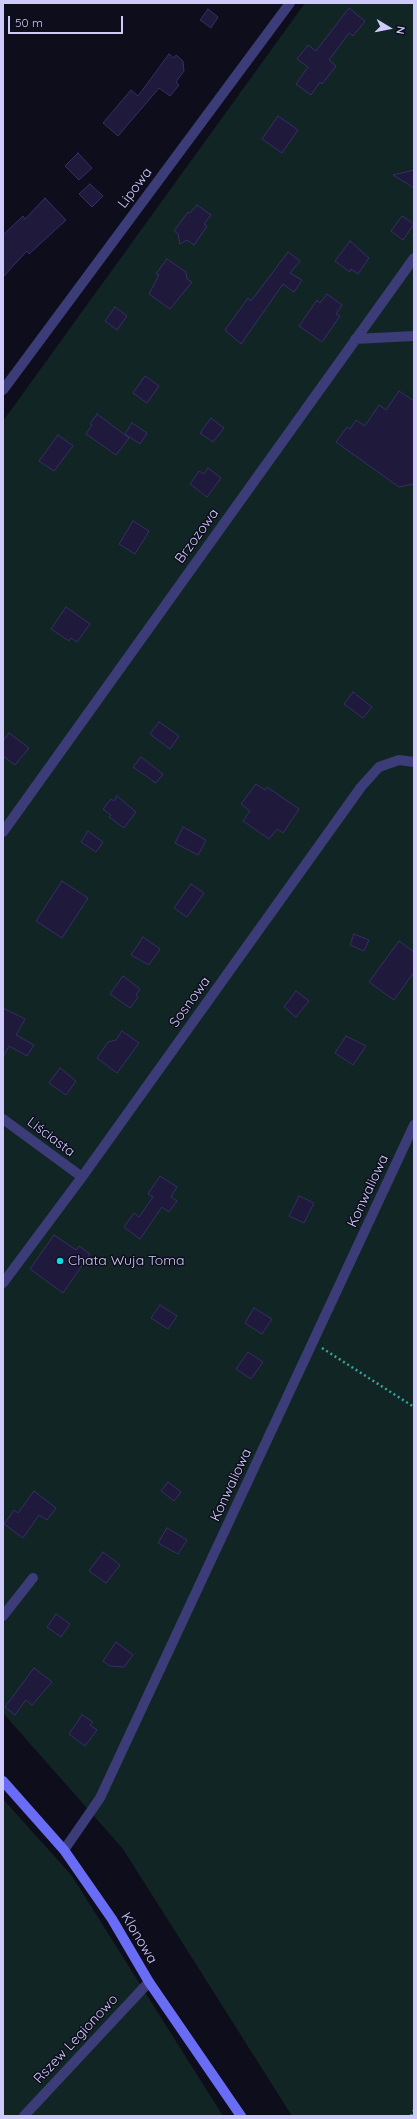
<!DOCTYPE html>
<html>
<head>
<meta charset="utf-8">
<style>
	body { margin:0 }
	#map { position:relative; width:417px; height:2119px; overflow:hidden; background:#0e0d1c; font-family:Quicksand,sans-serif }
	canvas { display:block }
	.frame { position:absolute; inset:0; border:4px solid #cecbfb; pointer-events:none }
	.north { position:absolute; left:369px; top:8px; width:40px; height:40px; -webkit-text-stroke:3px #0e0d1c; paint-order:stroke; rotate:100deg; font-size:11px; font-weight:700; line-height:16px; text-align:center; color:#cecbfb }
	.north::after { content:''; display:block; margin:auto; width:14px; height:18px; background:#cecbfb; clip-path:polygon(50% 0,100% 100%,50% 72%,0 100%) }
	.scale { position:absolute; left:8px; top:16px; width:115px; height:18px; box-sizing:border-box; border:2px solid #cecbfb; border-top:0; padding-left:5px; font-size:12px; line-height:14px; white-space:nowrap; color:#cecbfb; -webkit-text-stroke:3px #0e0d1c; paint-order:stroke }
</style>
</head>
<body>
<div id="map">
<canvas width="417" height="2119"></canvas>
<div class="frame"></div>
<div class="north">N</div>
<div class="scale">50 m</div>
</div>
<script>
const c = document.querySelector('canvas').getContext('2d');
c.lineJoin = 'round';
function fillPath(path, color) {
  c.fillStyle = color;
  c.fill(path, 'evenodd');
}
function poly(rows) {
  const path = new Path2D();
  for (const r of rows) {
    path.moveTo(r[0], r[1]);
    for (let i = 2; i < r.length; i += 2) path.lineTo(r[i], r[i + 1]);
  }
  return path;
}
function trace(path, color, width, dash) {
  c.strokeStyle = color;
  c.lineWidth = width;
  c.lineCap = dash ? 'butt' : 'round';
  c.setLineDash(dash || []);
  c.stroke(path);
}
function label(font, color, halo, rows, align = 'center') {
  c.font = font + ' Quicksand,sans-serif';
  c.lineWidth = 3;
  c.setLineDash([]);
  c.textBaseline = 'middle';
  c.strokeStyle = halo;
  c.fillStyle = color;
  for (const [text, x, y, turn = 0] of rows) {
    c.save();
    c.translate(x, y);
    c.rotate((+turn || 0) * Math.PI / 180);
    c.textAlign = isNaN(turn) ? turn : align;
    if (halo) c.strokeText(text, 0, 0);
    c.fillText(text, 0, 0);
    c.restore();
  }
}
const green = poly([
	[305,3,414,3,414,2116,292,2116,123,1849,3,1713,3,421],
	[3,1799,72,1876,223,2116,3,2116]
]);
const building = poly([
	[349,8,365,21,353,36,349,33,329,60,336,66,322,84,320,82,311,95,296,84,308,67,297,59,308,45,316,51,349,8],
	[208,9,218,17,211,28,200,20,208,9],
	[169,54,174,58,176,55,183,61,184,71,176,82,179,85,170,96,159,88,118,136,103,123,131,90,138,96,169,54],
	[278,116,298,130,282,153,262,139,278,116],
	[78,153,92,168,79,180,65,166,78,153],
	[414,170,414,188,393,175,414,170],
	[90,184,103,196,92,207,79,194,90,184],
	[45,198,66,220,29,254,27,251,3,277,3,235,23,216,25,219,45,198],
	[197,205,211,215,204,224,207,226,194,245,187,240,180,244,178,234,174,231,188,212,190,213,197,205],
	[402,216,414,224,403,240,391,231,402,216],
	[350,241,369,258,358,274,351,269,350,272,335,261,350,241],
	[288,252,300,261,290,273,302,280,294,292,283,284,241,344,225,330,248,298,251,301,288,252],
	[167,259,186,272,187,279,192,282,170,309,149,294,159,275,156,274,167,259],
	[327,294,342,305,336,314,340,316,322,342,299,326,317,300,320,303,327,294],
	[115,307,127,316,117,330,105,321,115,307],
	[145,376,159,386,147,403,133,393,145,376],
	[399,391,414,401,414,484,399,487,336,442,347,427,350,429,356,420,365,426,379,405,386,410,399,391],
	[97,414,129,438,116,455,86,434,92,425,90,424,97,414],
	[211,418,224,428,213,442,200,433,211,418],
	[132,423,147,433,140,444,125,434,132,423],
	[58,435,73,446,54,471,39,461,58,435],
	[208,468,221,478,207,497,190,484,199,471,204,474,208,468],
	[133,521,149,531,135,554,119,544,133,521],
	[66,607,90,624,77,642,71,638,69,641,51,629,66,607],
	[353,692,372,707,363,718,344,704,353,692],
	[159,722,179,736,170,749,150,734,159,722],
	[9,733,29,748,15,765,3,756,3,741,9,733],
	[141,757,163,774,156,783,133,767,141,757],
	[256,784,265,790,267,787,299,809,283,833,277,829,269,839,243,821,250,811,241,804,256,784],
	[117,796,136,812,124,828,109,817,111,815,103,809,111,799,114,801,117,796],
	[183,827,206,840,198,855,175,843,183,827],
	[88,831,103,842,96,852,81,842,88,831],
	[62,881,88,898,62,938,36,921,62,881],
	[191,884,204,893,187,917,174,908,191,884],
	[354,934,369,940,364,951,350,945,354,934],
	[143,937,160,949,149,965,131,955,143,937],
	[399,941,414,952,414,972,394,1000,369,982,399,941],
	[123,976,140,989,136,995,138,997,130,1008,110,994,123,976],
	[296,991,309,1001,296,1017,284,1007,296,991],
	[3,1008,25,1019,16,1035,34,1045,27,1056,9,1046,3,1057,3,1008],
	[122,1031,139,1043,117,1073,97,1058,108,1042,116,1040,122,1031],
	[346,1036,366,1046,353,1065,335,1053,346,1036],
	[60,1068,76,1081,66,1095,49,1083,60,1068],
	[160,1176,177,1187,171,1197,177,1201,169,1212,162,1207,140,1239,124,1227,134,1213,139,1217,153,1197,148,1194,160,1176],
	[299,1196,314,1203,304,1223,289,1216,299,1196],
	[54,1235,76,1250,79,1246,90,1254,63,1293,30,1269,54,1235],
	[160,1305,177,1316,168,1329,151,1318,160,1305],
	[254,1308,272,1319,262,1334,245,1323,254,1308],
	[248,1352,263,1362,251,1379,236,1369,248,1352],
	[168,1482,181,1492,174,1501,161,1491,168,1482],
	[34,1491,56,1508,47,1520,39,1515,23,1538,4,1524,14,1510,18,1513,34,1491],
	[167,1528,187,1540,178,1554,158,1543,167,1528],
	[103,1552,120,1565,106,1583,89,1571,103,1552],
	[56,1614,70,1624,61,1637,47,1627,56,1614],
	[116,1642,133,1655,124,1667,110,1666,103,1661,116,1642],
	[34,1668,52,1682,32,1705,26,1700,15,1715,5,1707,34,1668],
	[82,1715,93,1722,90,1725,97,1730,85,1746,69,1734,82,1715]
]);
const path = poly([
	[322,1348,414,1407],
	[411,2116,414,2110]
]);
const street = poly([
	[355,339,414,336],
	[3,390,290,3],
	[3,832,414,258],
	[3,1119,82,1177],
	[3,1283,82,1177,361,787,379,767,399,760,414,762],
	[3,1616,33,1578],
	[64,1850,100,1798,414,1125],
	[24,2116,149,1982]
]);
const secondary = poly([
	[3,1781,64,1850,112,1919,149,1982,241,2116]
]);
const markers = [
	[60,1261,4,"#10d9e3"]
];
const streetNames = [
	["Lipowa",135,188,-53],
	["Brzozowa",197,536,-54],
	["Sosnowa",190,1002,-54],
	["Liściasta",51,1137,37],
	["Konwaliowa",368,1191,-65],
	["Konwaliowa",231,1485,-65],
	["Klonowa",139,1938,59],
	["Rszew Legionowo",76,2039,-47]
];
const poiNames = [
	["Chata Wuja Toma",68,1261]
];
fillPath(green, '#102524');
fillPath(building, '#1f1a3b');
trace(building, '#362e66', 1);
trace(path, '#35a699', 2.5, [2, 3]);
trace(street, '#3b3c78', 10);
trace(secondary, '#696df5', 10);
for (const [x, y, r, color] of markers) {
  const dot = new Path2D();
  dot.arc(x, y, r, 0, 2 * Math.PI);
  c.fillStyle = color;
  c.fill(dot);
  trace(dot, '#0e0d1c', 1.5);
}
label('14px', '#cecbfb', '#0e0d1c', streetNames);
label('14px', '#cecbfb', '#0e0d1c', poiNames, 'left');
</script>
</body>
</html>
